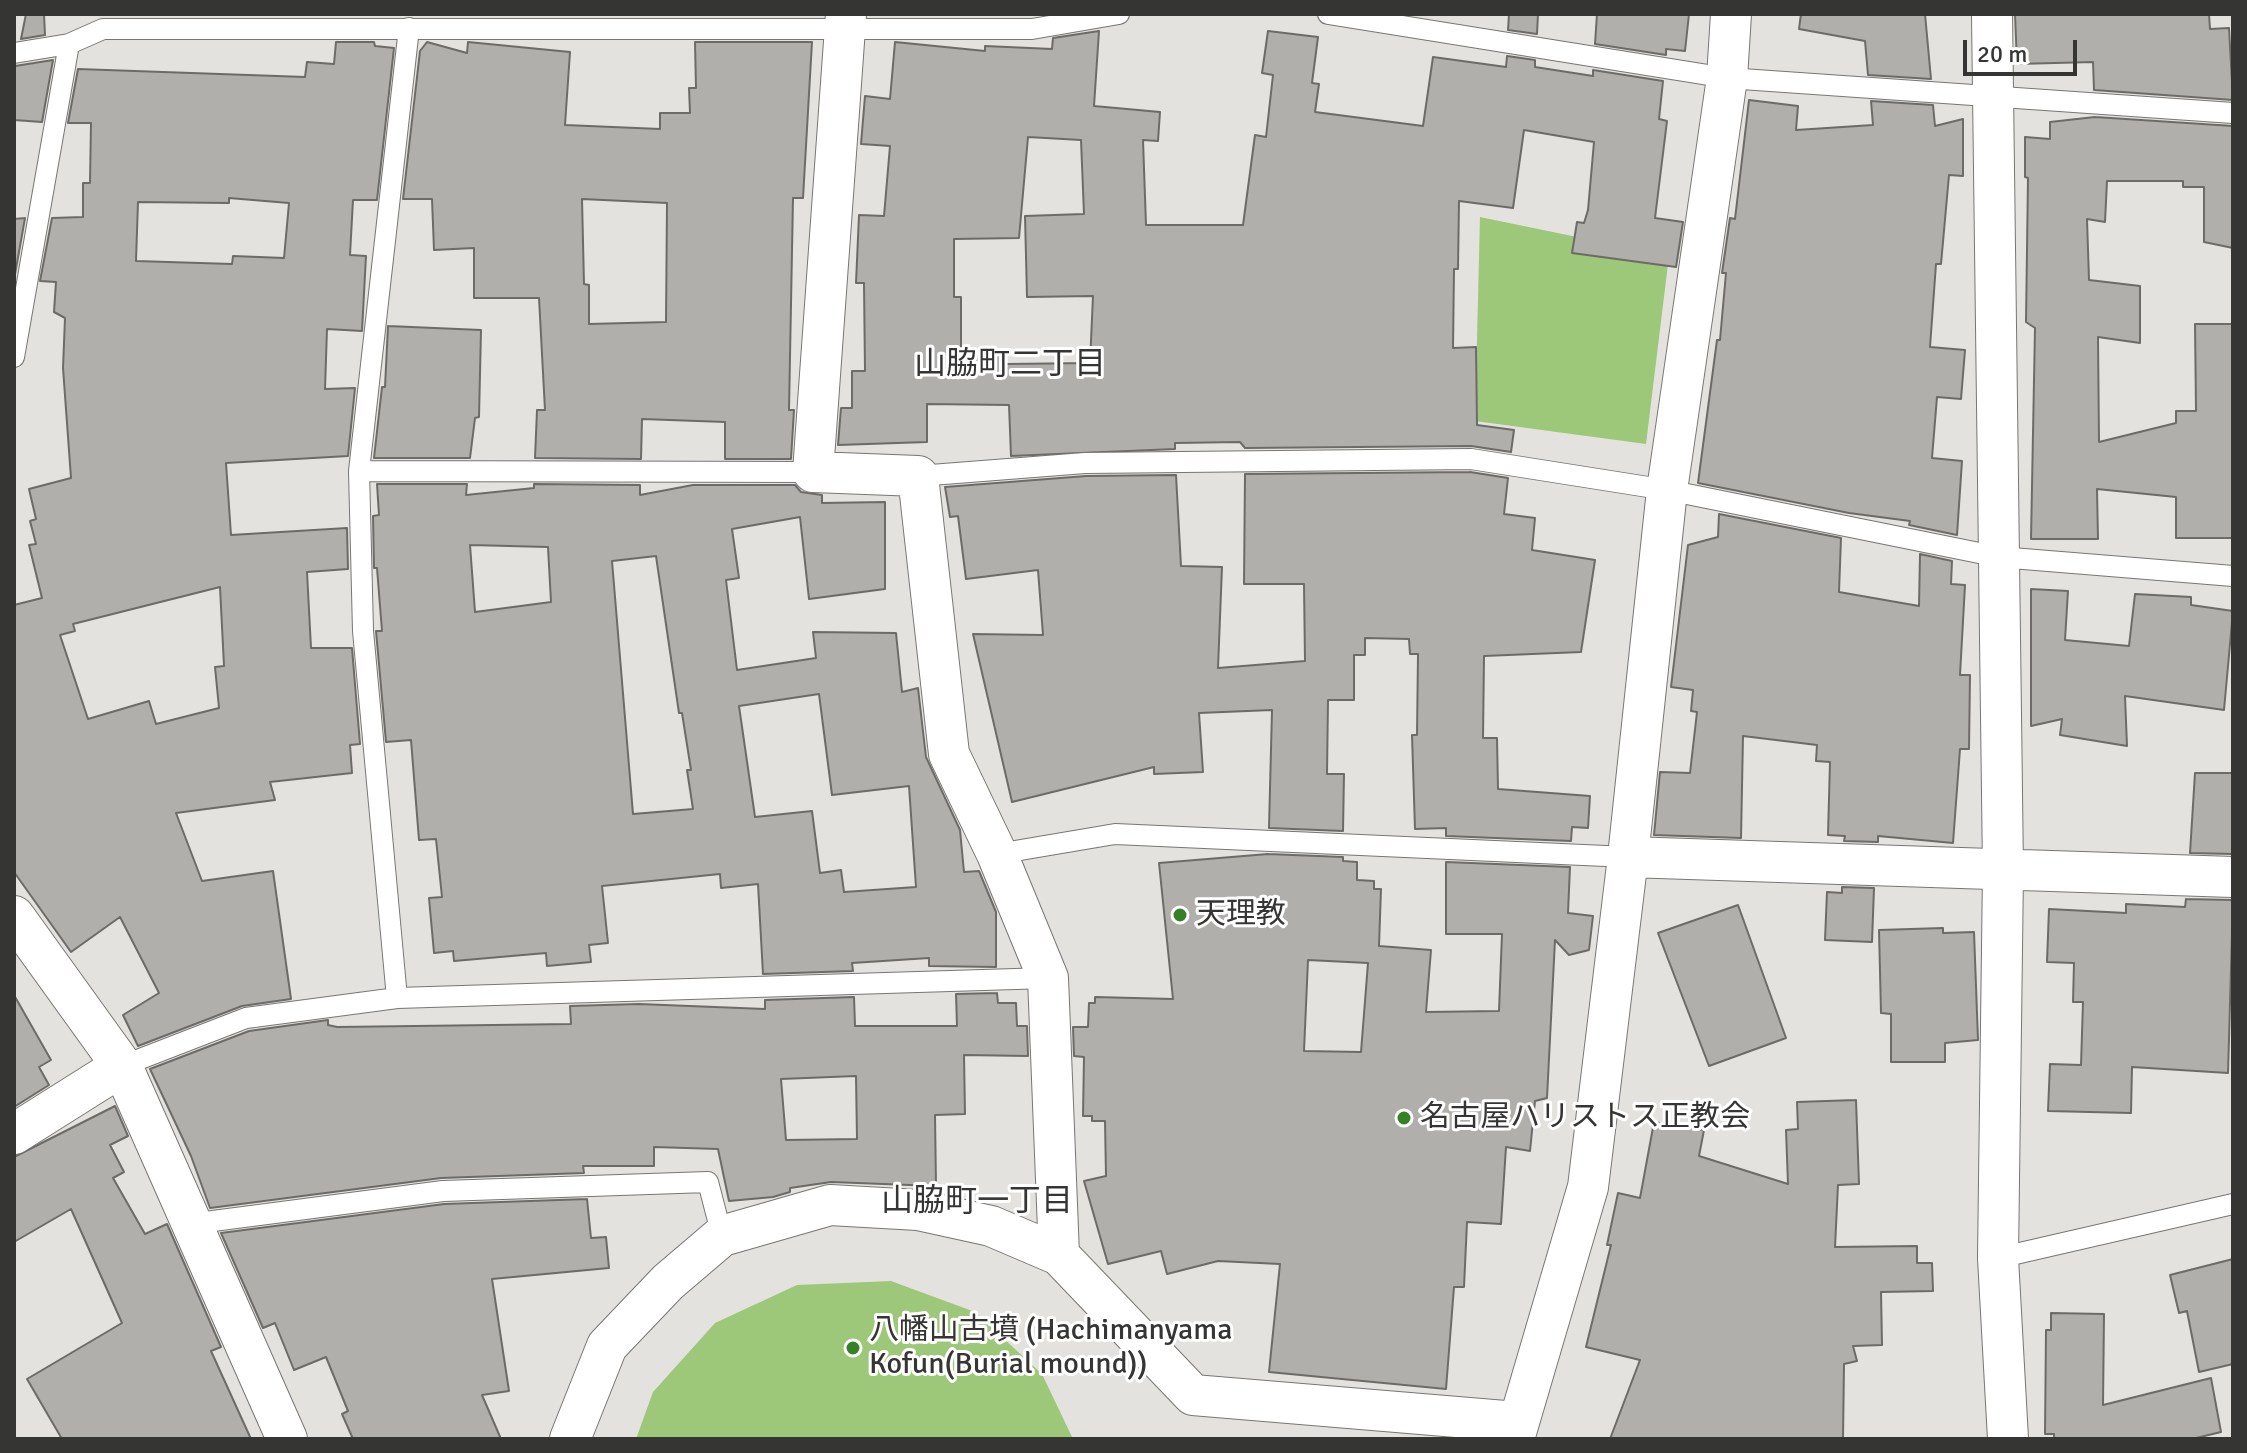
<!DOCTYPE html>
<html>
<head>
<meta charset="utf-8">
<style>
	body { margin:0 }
	#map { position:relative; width:2247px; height:1453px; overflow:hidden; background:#e4e2de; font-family:Signika,sans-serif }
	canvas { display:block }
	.frame { position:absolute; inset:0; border:16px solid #353533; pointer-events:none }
	.scale { position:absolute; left:1963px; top:40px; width:114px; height:36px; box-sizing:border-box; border:4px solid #353533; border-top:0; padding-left:10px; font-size:24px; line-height:28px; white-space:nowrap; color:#353533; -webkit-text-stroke:6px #fff; paint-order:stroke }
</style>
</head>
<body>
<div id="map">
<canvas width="2247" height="1453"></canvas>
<div class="frame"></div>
<div class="scale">20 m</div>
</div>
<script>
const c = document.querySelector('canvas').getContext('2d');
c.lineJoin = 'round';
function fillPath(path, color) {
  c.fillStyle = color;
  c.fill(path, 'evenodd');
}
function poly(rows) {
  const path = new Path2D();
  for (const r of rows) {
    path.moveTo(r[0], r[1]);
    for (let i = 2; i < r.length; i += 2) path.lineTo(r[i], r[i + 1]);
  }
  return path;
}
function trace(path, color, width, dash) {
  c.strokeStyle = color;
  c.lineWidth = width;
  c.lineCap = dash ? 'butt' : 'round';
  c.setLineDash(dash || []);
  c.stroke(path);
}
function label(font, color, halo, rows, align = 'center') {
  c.font = font + ' Signika,"Noto Sans JP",sans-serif';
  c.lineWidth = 6;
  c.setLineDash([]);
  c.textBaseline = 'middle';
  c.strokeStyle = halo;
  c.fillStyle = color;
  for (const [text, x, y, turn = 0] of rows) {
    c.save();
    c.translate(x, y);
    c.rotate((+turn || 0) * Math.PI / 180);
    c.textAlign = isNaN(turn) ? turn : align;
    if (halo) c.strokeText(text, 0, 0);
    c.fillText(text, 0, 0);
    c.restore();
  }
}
const green = poly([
	[1480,217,1669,256,1646,444,1475,421],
	[891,1281,975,1312,1042,1374,1073,1439,636,1439,653,1392,715,1323,797,1285]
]);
const building = poly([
	[26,14,44,14,45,35,21,39,26,14],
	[1509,14,1538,14,1537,34,1508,30,1509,14],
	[1597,14,1689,14,1685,51,1666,49,1666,55,1595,44,1597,14],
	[1801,14,1925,14,1931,79,1868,75,1865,41,1799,29,1801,14],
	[2015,14,2209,14,2210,29,2229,28,2233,100,2094,90,2093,62,2017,64,2015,14],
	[1099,31,1094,106,1160,112,1158,141,1143,140,1146,225,1243,225,1255,135,1266,137,1273,75,1262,73,1268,31,1318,37,1312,83,1319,84,1315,112,1423,126,1433,57,1506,67,1507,56,1535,60,1535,67,1593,76,1593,70,1663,81,1659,119,1667,121,1655,218,1683,222,1676,267,1572,253,1577,222,1584,223,1588,210,1594,142,1524,130,1513,208,1459,201,1458,269,1454,269,1453,348,1476,347,1477,425,1514,430,1511,452,1471,446,1245,448,1240,442,1175,443,1175,449,1011,456,1009,405,927,404,927,442,838,445,841,408,852,408,852,371,865,371,864,283,856,283,859,215,884,216,890,146,861,144,865,96,890,99,895,42,985,51,985,46,1052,49,1053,38,1099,31],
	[1028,137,1081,140,1084,214,1025,216,1027,297,1093,296,1090,363,1006,364,1006,352,961,352,961,297,954,297,954,239,1019,238,1028,137],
	[336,42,374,42,375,46,394,48,377,200,353,200,350,255,366,256,362,331,327,329,325,389,355,388,348,456,226,463,231,535,347,528,348,569,307,572,311,648,352,648,360,744,350,745,352,773,270,782,275,800,176,813,202,881,273,871,291,999,242,1006,138,1046,123,1015,159,993,120,917,71,952,14,872,14,605,42,598,29,545,36,544,30,521,36,519,29,489,71,478,63,368,65,318,54,312,56,282,40,281,52,218,83,217,83,183,90,183,91,123,68,123,78,69,305,77,307,62,334,64,336,42],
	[229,198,289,203,284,258,233,256,232,264,136,261,138,202,229,203,229,198],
	[220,587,224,666,215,667,219,708,156,724,149,701,88,719,60,635,75,631,73,624,220,587],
	[427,42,467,53,468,42,570,52,565,125,660,129,660,113,690,113,689,88,696,88,695,42,812,42,803,198,793,198,789,410,794,410,791,459,725,459,725,422,642,419,641,459,535,458,537,410,545,410,539,298,474,298,474,248,434,250,432,199,403,199,420,51,427,42],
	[582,199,667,203,666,322,589,324,589,285,584,284,582,199],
	[53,60,42,122,14,120,15,66,53,60],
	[1749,100,1798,106,1796,130,1873,125,1871,101,1933,105,1935,126,1963,119,1963,176,1949,175,1941,264,1936,264,1930,347,1965,350,1961,399,1937,397,1932,458,1962,461,1957,535,1909,525,1910,521,1849,513,1698,483,1717,340,1720,340,1726,273,1722,273,1730,218,1735,219,1749,100],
	[2095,117,2233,126,2233,248,2204,242,2204,187,2183,187,2183,181,2107,181,2105,222,2087,219,2089,280,2140,286,2140,343,2098,337,2099,442,2176,423,2176,411,2196,411,2195,324,2233,324,2233,538,2176,538,2176,497,2097,489,2098,539,2031,539,2035,328,2026,322,2028,178,2025,177,2025,137,2050,139,2050,122,2095,117],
	[25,218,14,280,14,219,25,218],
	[388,326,481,330,479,417,475,418,470,458,374,458,382,387,385,387,388,326],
	[1470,472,1508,478,1504,514,1535,518,1532,550,1595,560,1581,652,1484,656,1483,738,1497,738,1498,789,1590,796,1588,828,1572,827,1571,841,1446,836,1446,828,1415,829,1412,735,1417,735,1418,654,1410,654,1409,639,1365,638,1365,655,1354,655,1354,700,1328,700,1327,774,1344,774,1343,831,1269,828,1272,710,1199,713,1203,772,1154,774,1154,767,1012,802,973,634,1043,635,1038,570,966,579,958,516,950,517,945,487,1086,476,1176,475,1181,566,1222,567,1218,668,1305,661,1304,584,1244,584,1245,474,1470,472],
	[377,484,467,484,466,495,534,488,534,484,640,485,640,495,693,485,795,485,801,492,822,495,822,503,885,502,885,589,809,599,800,517,732,529,739,578,726,580,737,670,816,658,813,632,896,633,902,692,918,688,926,757,960,830,964,872,979,871,996,912,996,967,929,966,929,958,852,963,853,971,763,974,758,884,721,888,720,874,602,886,608,943,589,945,591,962,547,966,546,953,454,961,453,951,434,953,429,898,442,897,436,839,419,840,411,740,386,742,376,631,382,631,377,568,374,568,373,516,379,515,377,484],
	[470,545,548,547,551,602,475,612,470,545],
	[656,556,679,713,682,713,691,770,687,770,693,809,633,814,612,561,656,556],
	[819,694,832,795,909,786,916,887,844,892,841,870,820,873,812,811,755,817,739,706,819,694],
	[1719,514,1841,538,1839,592,1919,606,1920,554,1952,561,1951,584,1965,585,1960,675,1970,675,1969,749,1960,749,1953,843,1878,836,1878,842,1844,841,1845,836,1828,835,1830,762,1816,761,1817,745,1743,736,1741,838,1654,835,1660,772,1690,773,1697,712,1691,711,1693,690,1671,687,1688,545,1718,537,1719,514],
	[2031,589,2068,591,2065,640,2129,646,2135,594,2191,597,2191,605,2233,611,2224,710,2125,696,2127,746,2060,735,2062,719,2031,726,2031,589],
	[2195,773,2233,773,2233,854,2190,853,2195,773],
	[1268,854,1343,857,1343,861,1357,862,1357,880,1374,881,1374,889,1381,889,1379,946,1431,950,1426,1012,1499,1011,1502,934,1446,934,1446,862,1570,867,1568,913,1593,916,1589,950,1569,955,1555,940,1547,1098,1535,1101,1530,1151,1506,1147,1501,1224,1467,1222,1464,1287,1454,1287,1446,1389,1269,1372,1280,1264,1218,1261,1167,1274,1161,1251,1108,1264,1084,1181,1106,1176,1105,1121,1092,1121,1092,1116,1083,1116,1084,1057,1074,1056,1073,1027,1088,1027,1089,1003,1095,1003,1095,997,1173,999,1159,863,1268,854],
	[1308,960,1368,963,1361,1052,1304,1051,1308,960],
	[1842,887,1874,888,1872,942,1825,940,1827,892,1842,893,1842,887],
	[2186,899,2233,900,2228,1073,2132,1067,2131,1113,2048,1111,2050,1064,2081,1065,2083,1002,2073,1002,2074,963,2047,962,2049,909,2126,913,2126,904,2185,907,2186,899],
	[1738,905,1786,1038,1709,1066,1658,933,1738,905],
	[1943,928,1943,933,1974,932,1978,1040,1945,1043,1945,1062,1891,1062,1891,1014,1881,1013,1879,930,1943,928],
	[997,993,998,1003,1016,1003,1017,1026,1027,1026,1028,1056,964,1055,965,1114,935,1115,936,1186,831,1182,790,1188,790,1192,773,1197,729,1201,718,1149,654,1147,654,1166,583,1166,584,1173,441,1178,210,1208,191,1156,150,1069,249,1031,328,1020,328,1025,337,1027,571,1024,570,1006,639,1004,765,1009,765,1000,854,997,855,1026,957,1026,956,994,997,993],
	[856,1076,857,1139,786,1140,781,1079,856,1076],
	[14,995,51,1060,39,1067,49,1085,14,1107,14,995],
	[1856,1100,1859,1184,1838,1185,1835,1247,1917,1246,1917,1263,1932,1263,1933,1291,1881,1292,1882,1345,1853,1346,1857,1361,1844,1364,1843,1439,1610,1439,1640,1360,1586,1347,1611,1245,1607,1245,1618,1193,1640,1198,1654,1122,1704,1130,1699,1156,1788,1184,1786,1130,1798,1129,1797,1102,1856,1100],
	[115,1106,128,1136,110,1145,124,1172,113,1178,145,1234,167,1224,221,1347,211,1351,251,1439,62,1439,27,1379,122,1323,71,1209,14,1242,14,1157,115,1106],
	[587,1199,591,1238,606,1237,609,1268,492,1279,509,1391,482,1395,501,1439,353,1439,342,1414,348,1411,326,1357,294,1370,275,1323,263,1328,221,1233,444,1204,587,1199],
	[2233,1259,2233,1364,2199,1372,2187,1311,2179,1313,2170,1275,2233,1259],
	[2051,1313,2104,1314,2103,1405,2211,1378,2221,1432,2192,1439,2054,1439,2054,1434,2045,1434,2046,1330,2051,1330,2051,1313]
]);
const lane = poly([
	[1328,14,1727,78,2233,113],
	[14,53,69,44,103,29,1032,29,1119,14],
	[14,357,69,44],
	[359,471,813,472],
	[918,476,1085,463,1471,459,1667,490,1999,557,2233,576],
	[997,854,1115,834,1628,857],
	[397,998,363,631,359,471,409,28],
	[122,1066,246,1018,397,998,1048,978],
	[190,1224,443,1191,708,1182,722,1236],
	[1998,1258,2233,1204]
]);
const street = poly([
	[846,14,813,472,918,476,949,754,997,854,1048,978,1059,1255],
	[1992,14,2003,871,1998,1258,2008,1439],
	[1628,857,2233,877],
	[14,916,122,1066,287,1439],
	[14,1134,122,1066],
	[570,1439,607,1346,668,1282,722,1236,830,1205,918,1210,991,1226,1059,1255,1193,1395,1517,1422],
	[1514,1439,1588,1187,1628,857,1667,490,1727,78,1731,14]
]);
const markers = [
	[1180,915,8,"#368026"],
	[1404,1118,8,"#368026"],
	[853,1348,8,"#368026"]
];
const poiNames = [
	["天理教",1196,915],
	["名古屋ハリストス正教会",1420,1118],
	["八幡山古墳 (Hachimanyama",869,1331],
	["Kofun(Burial mound))",869,1365]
];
const neighbourhoodNames = [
	["山脇町二丁目",1010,366],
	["山脇町一丁目",977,1203]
];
fillPath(green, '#9dc779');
fillPath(building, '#b1afac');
trace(building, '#6d6b67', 2);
trace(lane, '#787672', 22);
trace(street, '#787672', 42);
trace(lane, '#fff', 20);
trace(street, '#fff', 40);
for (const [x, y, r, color] of markers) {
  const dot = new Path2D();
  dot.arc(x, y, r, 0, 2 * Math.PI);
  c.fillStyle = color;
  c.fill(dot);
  trace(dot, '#fff', 3);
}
label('30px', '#353533', '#fff', poiNames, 'left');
label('32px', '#353533', '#fff', neighbourhoodNames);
</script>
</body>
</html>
